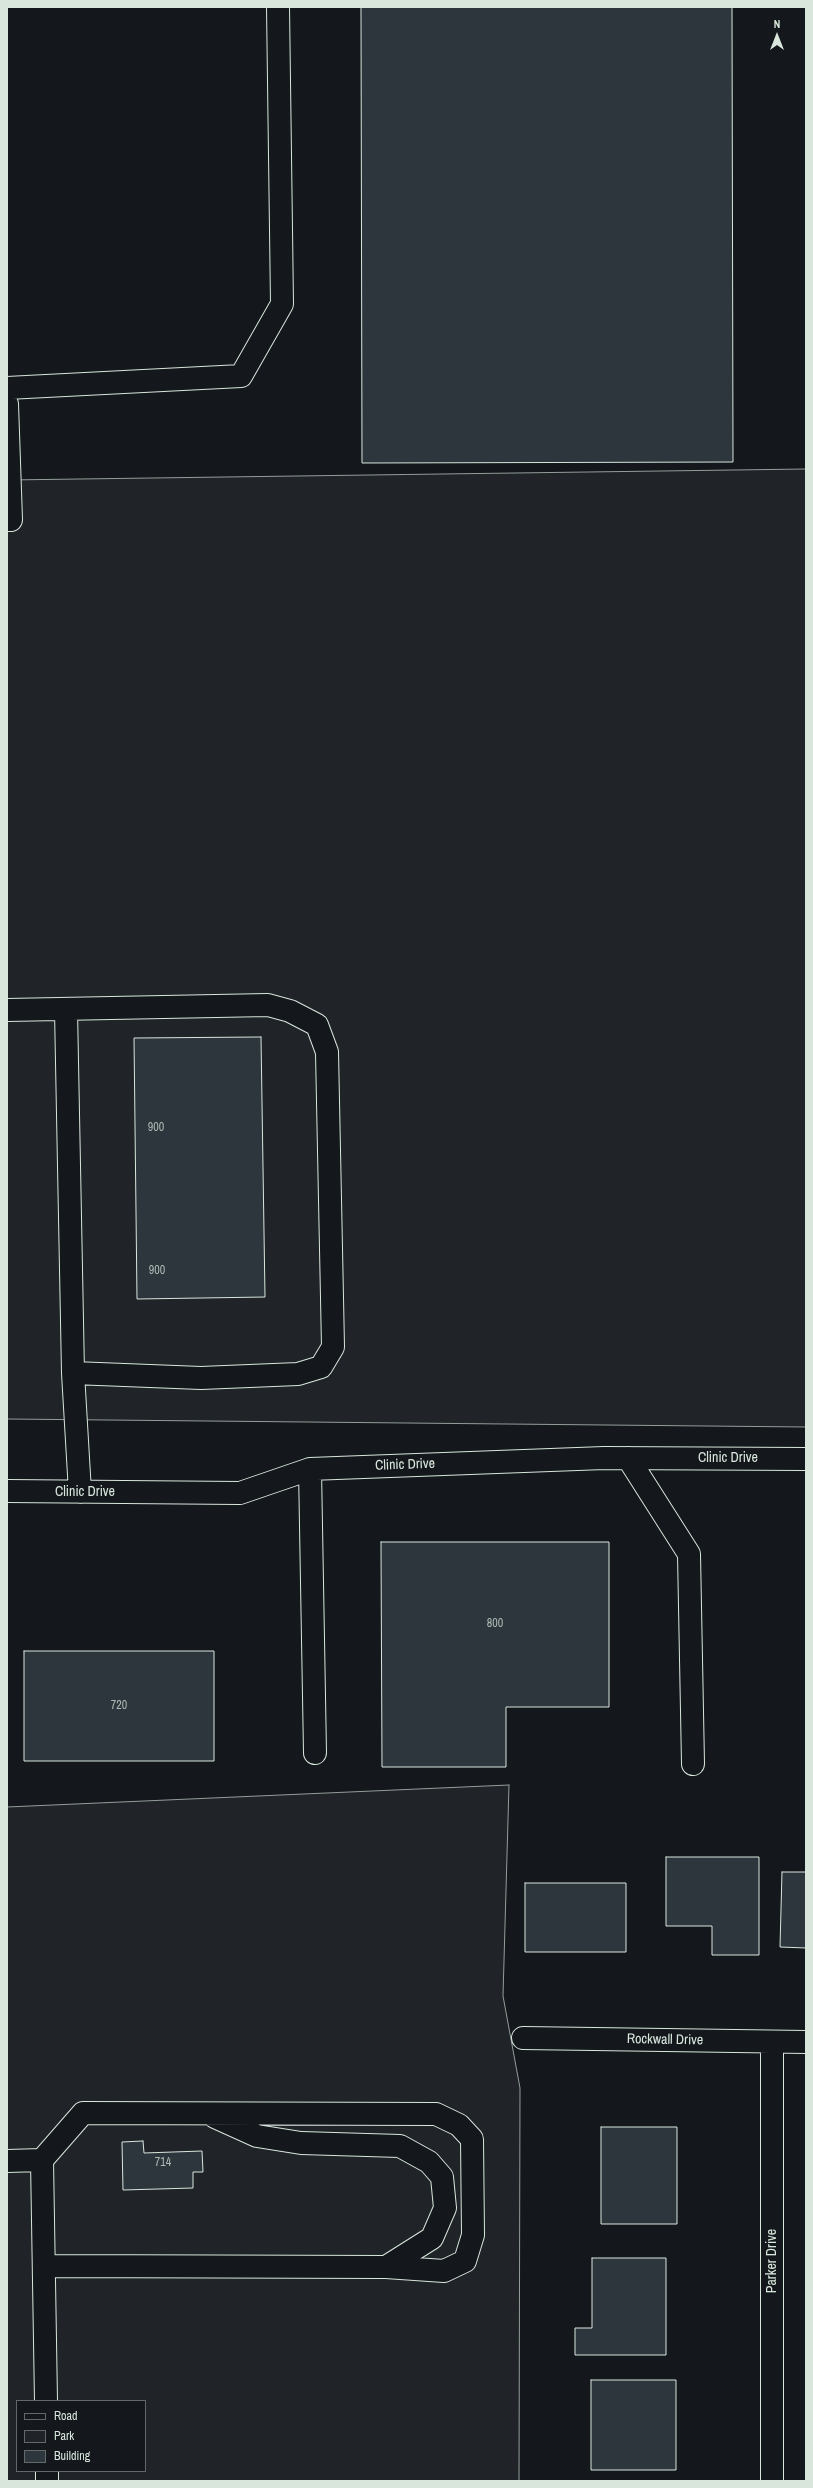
<!DOCTYPE html>
<html>
<head>
<meta charset="utf-8">
<style>
	body { margin:0 }
	#map { position:relative; width:813px; height:2488px; overflow:hidden; background:#14181c; font-family:"Archivo Narrow",sans-serif }
	canvas { display:block }
	.frame { position:absolute; inset:0; border:8px solid #d8e6dc; pointer-events:none }
	.legend { position:absolute; left:16px; top:2400px; width:130px; height:72px; box-sizing:border-box; background:#14181c; border:1px solid #626a69; margin:0; padding:5px 7px; list-style:none; font-size:12px; color:#d8e6dc }
	.legend li { display:flex; align-items:center; gap:8px; height:20px }
	.legend b { width:20px; border:1px solid #626a69 }
	.north { position:absolute; left:757px; top:16px; width:40px; height:40px; -webkit-text-stroke:3px #14181c; paint-order:stroke; rotate:0deg; font-size:11px; font-weight:700; line-height:16px; text-align:center; color:#d8e6dc }
	.north::after { content:''; display:block; margin:auto; width:14px; height:18px; background:#d8e6dc; clip-path:polygon(50% 0,100% 100%,50% 72%,0 100%) }
</style>
</head>
<body>
<div id="map">
<canvas width="813" height="2488"></canvas>
<div class="frame"></div>
<ul class="legend">
<li><b style="height:5px;background:#14181c"></b>Road</li>
<li><b style="height:11px;background:#202428"></b>Park</li>
<li><b style="height:11px;background:#2c363c"></b>Building</li>
</ul>
<div class="north">N</div>
</div>
<script>
const c = document.querySelector('canvas').getContext('2d');
c.lineJoin = 'round';
function fillPath(path, color) {
  c.fillStyle = color;
  c.fill(path, 'evenodd');
}
function poly(rows) {
  const path = new Path2D();
  for (const r of rows) {
    path.moveTo(r[0], r[1]);
    for (let i = 2; i < r.length; i += 2) path.lineTo(r[i], r[i + 1]);
  }
  return path;
}
function trace(path, color, width, dash) {
  c.strokeStyle = color;
  c.lineWidth = width;
  c.lineCap = dash ? 'butt' : 'round';
  c.setLineDash(dash || []);
  c.stroke(path);
}
function label(font, color, halo, rows, align = 'center') {
  c.font = font + ' "Archivo Narrow",sans-serif';
  c.lineWidth = 3;
  c.setLineDash([]);
  c.textBaseline = 'middle';
  c.strokeStyle = halo;
  c.fillStyle = color;
  for (const [text, x, y, turn = 0] of rows) {
    c.save();
    c.translate(x, y);
    c.rotate((+turn || 0) * Math.PI / 180);
    c.textAlign = isNaN(turn) ? turn : align;
    if (halo) c.strokeText(text, 0, 0);
    c.fillText(text, 0, 0);
    c.restore();
  }
}
const green = poly([
	[806,469,806,1427,7,1419,7,480,806,469],
	[509,1785,503,1996,520,2088,519,2481,7,2481,7,1807,509,1785],
	[17,2401,145,2401,145,2471,17,2471,17,2401]
]);
const building = poly([
	[361,7,732,7,733,462,362,463,361,7],
	[261,1037,265,1297,137,1299,134,1038,261,1037],
	[381,1542,609,1542,609,1707,506,1707,506,1767,382,1767,381,1542],
	[24,1651,214,1651,214,1761,24,1761,24,1651],
	[666,1857,759,1857,759,1955,712,1955,712,1926,666,1926,666,1857],
	[782,1872,806,1872,806,1948,780,1947,782,1872],
	[525,1883,626,1883,626,1952,525,1952,525,1883],
	[601,2127,677,2127,677,2224,601,2224,601,2127],
	[143,2141,144,2153,202,2151,203,2172,193,2172,193,2188,123,2190,122,2142,143,2141],
	[592,2258,666,2258,666,2355,575,2355,575,2328,592,2328,592,2258],
	[591,2380,676,2380,676,2470,591,2470,591,2380]
]);
const minor = poly([
	[7,388,241,376,282,304,278,7],
	[7,404,11,520,7,520],
	[7,1010,268,1005,290,1011,317,1025,327,1052,333,1347,321,1367,298,1374,201,1378,73,1373,80,1492],
	[66,1010,73,1373],
	[628,1458,689,1554,693,1764],
	[310,1469,315,1753],
	[7,1491,240,1493,310,1469,604,1458,806,1459],
	[523,2038,806,2042],
	[772,2042,772,2481],
	[215,2117,257,2136,301,2143,400,2146,429,2162,442,2177,445,2208,432,2238,386,2267],
	[42,2160,83,2113,436,2114,459,2125,472,2139,473,2235,465,2261,444,2271,386,2267,45,2266],
	[7,2161,42,2160,46,2401],
	[47,2471,47,2481]
]);
const numberNames = [
	["900",156,1128],
	["900",157,1271],
	["800",495,1624],
	["720",119,1706],
	["714",163,2163]
];
const streetNames = [
	["Clinic Drive",728,1458],
	["Clinic Drive",405,1465,-2],
	["Clinic Drive",85,1492],
	["Rockwall Drive",665,2040,1],
	["Parker Drive",772,2261,-90]
];
fillPath(green, '#202428');
trace(green, '#939e99', 1);
fillPath(building, '#2c363c');
trace(building, '#d8e6dc', 1);
trace(minor, '#d8e6dc', 24);
trace(minor, '#14181c', 22);
label('12px', '#adbab4', null, numberNames);
label('14px', '#d8e6dc', '#14181c', streetNames);
</script>
</body>
</html>
